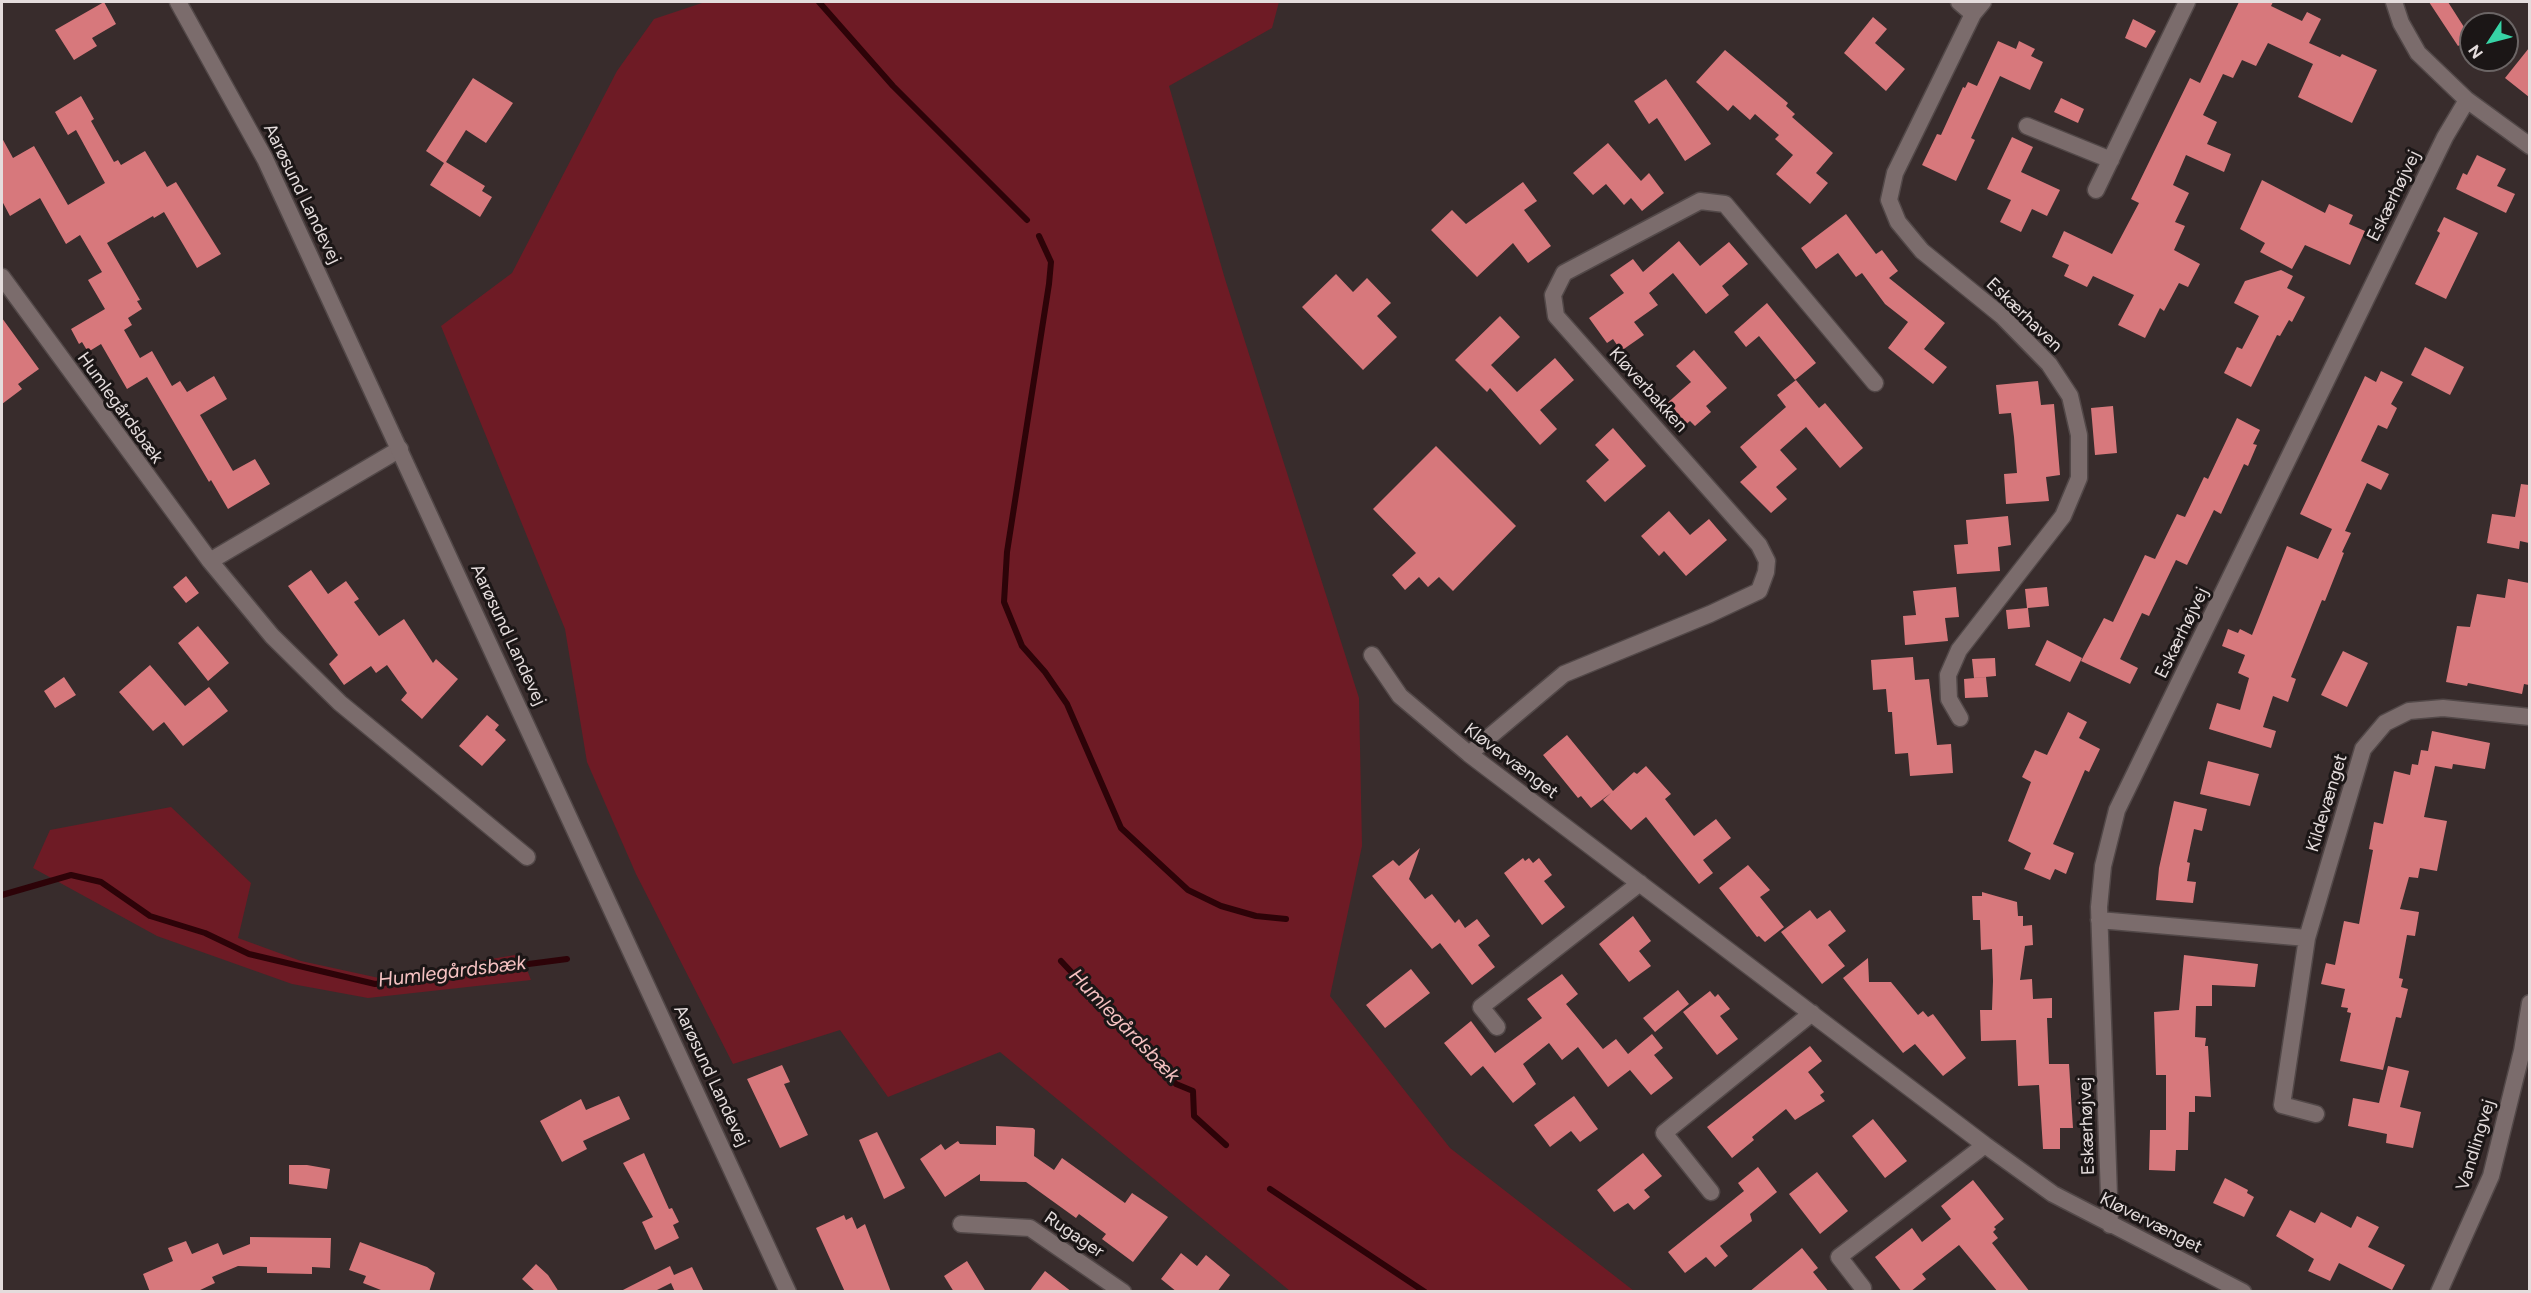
<!DOCTYPE html>
<html>
<head>
<meta charset="utf-8">
<style>
	body { margin:0 }
	#map { position:relative; width:2531px; height:1293px; overflow:hidden; background:#382c2c; font-family:Figtree,sans-serif }
	canvas { display:block }
	.frame { position:absolute; inset:0; border:3px solid #e4dcdc; pointer-events:none }
	.north { position:absolute; left:2459px; top:12px; width:60px; height:60px; box-sizing:border-box; background:#1b1616; border:2px solid #6b6565; border-radius:50%; rotate:234deg; font-size:16px; font-weight:700; line-height:24px; text-align:center; color:#e4dcdc }
	.north::after { content:''; display:block; margin:auto; width:21px; height:27px; background:#37d4a6; clip-path:polygon(50% 0,100% 100%,50% 72%,0 100%) }
</style>
</head>
<body>
<div id="map">
<canvas width="2531" height="1293"></canvas>
<div class="frame"></div>
<div class="north">N</div>
</div>
<script>
const c = document.querySelector('canvas').getContext('2d');
c.lineJoin = 'round';
function fillPath(path, color) {
  c.fillStyle = color;
  c.fill(path, 'evenodd');
}
function poly(rows) {
  const path = new Path2D();
  for (const r of rows) {
    path.moveTo(r[0], r[1]);
    for (let i = 2; i < r.length; i += 2) path.lineTo(r[i], r[i + 1]);
  }
  return path;
}
function trace(path, color, width, dash) {
  c.strokeStyle = color;
  c.lineWidth = width;
  c.lineCap = dash ? 'butt' : 'round';
  c.setLineDash(dash || []);
  c.stroke(path);
}
function label(font, color, halo, rows, align = 'center') {
  c.font = font + ' Figtree,sans-serif';
  c.lineWidth = 6;
  c.setLineDash([]);
  c.textBaseline = 'middle';
  c.strokeStyle = halo;
  c.fillStyle = color;
  for (const [text, x, y, turn = 0] of rows) {
    c.save();
    c.translate(x, y);
    c.rotate((+turn || 0) * Math.PI / 180);
    c.textAlign = isNaN(turn) ? turn : align;
    if (halo) c.strokeText(text, 0, 0);
    c.fillText(text, 0, 0);
    c.restore();
  }
}
const green = poly([
	[705,2,1279,2,1272,28,1169,86,1225,279,1359,698,1362,846,1330,996,1450,1148,1634,1291,1290,1291,1000,1052,888,1097,840,1030,733,1064,636,874,587,762,565,629,441,326,512,273,617,71,654,19],
	[171,807,251,883,238,938,301,961,379,978,521,954,531,980,368,998,292,984,157,936,33,868,50,830]
]);
const stream = poly([
	[819,2,893,86,1027,220],
	[1039,236,1051,262,1049,284,1007,552,1004,602,1022,646,1045,672,1067,704,1121,828,1188,890,1221,906,1256,916,1286,919],
	[2,895,71,875,101,882,150,916,205,933,249,954,375,984,567,959],
	[1061,961,1176,1084,1193,1091,1194,1116,1226,1145],
	[1270,1189,1425,1292]
]);
const building = poly([
	[104,2,116,24,92,38,97,46,74,60,55,30],
	[2239,2,2273,2,2271,6,2302,21,2307,12,2321,19,2309,43,2340,57,2342,54,2377,70,2352,123,2298,97,2313,64,2268,43,2256,66,2242,60,2233,78,2223,74,2203,115,2217,122,2207,144,2231,154,2224,172,2186,155,2173,185,2189,193,2175,222,2185,226,2174,250,2200,264,2188,287,2179,283,2164,311,2160,308,2145,338,2118,325,2134,295,2093,276,2087,287,2064,276,2069,265,2052,257,2064,231,2112,254,2139,203,2131,199,2190,78,2200,83],
	[2429,2,2448,2,2471,38,2458,46],
	[1873,17,1887,29,1875,43,1905,69,1886,91,1844,53],
	[2133,19,2156,31,2146,48,2125,38],
	[1998,41,2016,49,2019,41,2035,49,2031,56,2043,62,2030,90,2000,76,1971,138,1975,140,1956,181,1922,165,1937,134,1941,135,1963,87,1965,88,1968,82,1977,86],
	[2529,48,2529,97,2505,78],
	[1725,50,1788,103,1786,106,1795,114,1792,117,1833,153,1816,173,1828,183,1810,204,1776,174,1793,155,1775,139,1779,135,1755,114,1750,120,1733,105,1728,111,1696,82],
	[473,78,513,103,486,143,466,130,446,162,485,186,482,191,492,197,480,217,430,185,444,163,426,151],
	[1666,79,1711,144,1685,161,1657,118,1649,124,1634,101],
	[81,96,94,119,91,121,114,162,118,160,121,165,145,151,167,187,176,182,221,254,197,268,164,212,154,218,153,216,107,243,140,300,137,301,142,309,128,318,132,325,124,330,140,358,152,351,172,386,180,381,187,392,214,376,227,399,200,415,233,471,255,459,270,484,228,509,211,480,209,482,147,377,127,389,101,344,88,352,82,342,79,344,71,329,105,309,88,280,102,272,80,235,66,244,40,198,10,216,2,201,2,138,13,158,34,146,68,205,105,183,76,130,68,135,55,112],
	[2061,98,2084,109,2078,123,2054,112],
	[2012,137,2033,147,2021,172,2060,190,2047,216,2032,209,2021,232,2000,222,2011,200,1987,189],
	[1608,143,1641,181,1649,173,1664,193,1642,211,1631,198,1624,205,1606,184,1593,195,1573,173],
	[2477,155,2506,169,2497,186,2515,194,2506,213,2456,189,2463,173,2467,175],
	[2262,180,2325,213,2329,204,2353,215,2349,224,2365,231,2350,265,2305,245,2292,269,2260,252,2265,243,2240,229],
	[1523,182,1537,201,1524,210,1551,246,1528,263,1513,243,1477,277,1431,230,1452,210,1466,224],
	[1846,214,1876,254,1882,250,1898,271,1889,278,1945,323,1924,349,1947,367,1933,384,1888,348,1908,322,1885,304,1862,273,1856,277,1838,253,1816,269,1801,248],
	[2444,217,2478,233,2446,299,2415,284,2440,233,2437,231],
	[1679,241,1700,266,1729,242,1748,264,1722,286,1729,295,1706,314,1673,273,1649,293,1658,305,1634,322,1644,335,1621,351,1613,339,1607,343,1589,318,1624,293,1610,275,1633,259,1643,272],
	[2281,270,2293,276,2287,288,2305,297,2292,322,2289,320,2280,336,2277,335,2251,387,2224,373,2237,347,2242,349,2259,316,2234,303,2245,281],
	[1336,274,1353,292,1367,278,1391,303,1377,316,1397,337,1363,370,1302,307],
	[1767,303,1816,363,1795,380,1759,336,1746,347,1734,332],
	[1500,316,1520,337,1491,365,1517,392,1555,358,1574,380,1540,410,1557,429,1540,445,1490,388,1487,392,1455,360],
	[2,318,39,369,18,384,22,389,2,404],
	[2425,347,2464,367,2450,395,2411,375],
	[1694,350,1727,388,1706,406,1711,412,1695,426,1690,421,1684,426,1665,405,1691,382,1676,366],
	[2381,371,2403,382,2391,404,2397,408,2387,429,2378,425,2361,461,2389,474,2381,490,2367,483,2345,531,2351,533,2342,552,2344,553,2325,601,2322,600,2291,677,2296,679,2288,702,2273,696,2263,727,2276,731,2271,748,2209,729,2217,703,2240,710,2249,678,2238,673,2245,655,2222,646,2228,629,2238,633,2240,629,2252,635,2287,546,2318,559,2332,529,2300,514,2365,376,2376,382],
	[1796,380,1819,408,1825,403,1863,448,1840,468,1806,427,1780,450,1797,469,1776,487,1787,499,1771,513,1740,482,1757,467,1740,447,1786,407,1777,395],
	[2038,381,2041,405,2054,404,2060,475,2046,477,2049,501,2006,504,2004,474,2017,473,2014,437,2011,413,1999,414,1996,385],
	[2113,406,2117,453,2095,455,2091,408],
	[2237,418,2260,430,2253,444,2257,445,2248,466,2244,464,2221,514,2214,510,2187,565,2176,560,2149,616,2142,613,2120,659,2138,668,2130,684,2081,661,2104,618,2113,622,2145,555,2155,559,2177,514,2185,517,2204,477,2208,479],
	[1613,428,1646,466,1605,502,1586,481,1609,460,1595,445],
	[1436,446,1516,526,1453,591,1439,577,1428,587,1419,577,1405,590,1392,575,1416,553,1373,509],
	[2521,484,2529,485,2529,543,2520,541,2519,549,2487,543,2492,514,2515,517],
	[1669,511,1690,535,1709,519,1727,540,1686,576,1664,551,1659,556,1641,536],
	[2008,516,2011,545,1998,547,2000,571,1957,574,1954,545,1968,544,1966,520],
	[311,570,328,594,346,581,359,599,354,602,379,636,404,619,433,663,436,659,458,679,422,719,401,700,407,693,387,665,376,673,371,666,344,685,329,664,338,655,288,586],
	[186,576,199,593,186,603,173,587],
	[2508,579,2529,583,2529,685,2524,684,2522,694,2468,683,2467,686,2446,682,2457,626,2470,627,2477,594,2505,598],
	[1956,587,1959,617,1945,618,1948,641,1905,645,1903,616,1916,615,1913,591],
	[2047,587,2049,606,2028,608,2030,627,2008,629,2006,610,2027,608,2025,589],
	[198,626,229,663,208,681,178,643],
	[2047,640,2082,658,2070,682,2035,665],
	[2343,651,2368,663,2347,707,2321,695],
	[1913,657,1915,680,1929,679,1937,745,1951,744,1953,773,1910,776,1908,753,1895,754,1892,712,1888,712,1886,689,1873,690,1871,660],
	[1995,658,1996,676,1974,678,1972,659],
	[150,665,185,706,209,687,228,711,183,746,164,722,153,731,119,692],
	[64,677,76,695,55,708,44,691],
	[1986,677,1988,697,1965,698,1964,679],
	[2068,712,2087,722,2079,738,2100,749,2089,772,2085,770,2053,844,2074,853,2066,874,2055,869,2050,880,2024,869,2031,853,2008,841,2031,782,2022,777,2035,750,2047,755],
	[487,715,499,725,495,730,506,740,482,766,459,746],
	[2432,731,2490,743,2485,769,2453,764,2452,769,2435,766,2424,817,2447,821,2437,871,2420,868,2418,878,2409,877,2400,909,2419,912,2415,936,2407,935,2399,978,2403,979,2401,987,2408,989,2401,1018,2396,1017,2383,1070,2340,1061,2351,1013,2347,1012,2348,1008,2341,1007,2345,989,2321,984,2326,963,2335,965,2344,921,2359,924,2373,850,2369,849,2374,822,2383,824,2394,771,2410,775,2412,764,2418,765,2421,750,2428,751],
	[1567,735,1613,791,1634,772,1637,774,1646,766,1671,794,1665,799,1694,836,1716,819,1731,838,1703,860,1713,873,1699,884,1646,817,1631,830,1603,800,1611,793,1591,808,1581,796,1578,798,1543,755],
	[2208,761,2259,774,2250,806,2200,794],
	[2174,801,2207,809,2202,831,2194,829,2187,862,2190,863,2187,881,2196,882,2193,903,2156,900,2159,868],
	[1420,848,1409,879,1425,899,1432,894,1455,923,1459,919,1465,928,1477,919,1490,936,1478,945,1495,967,1472,985,1440,943,1432,949,1372,876,1393,860,1399,866],
	[1523,858,1525,861,1529,858,1533,863,1539,858,1552,875,1544,881,1565,907,1542,925,1504,873],
	[1748,865,1770,890,1760,897,1784,927,1765,942,1759,936,1757,937,1719,888],
	[1982,892,2017,902,2018,916,2023,916,2023,926,2032,925,2033,945,2025,946,2020,980,2032,979,2033,999,2052,998,2052,1018,2047,1018,2049,1064,2069,1064,2073,1128,2060,1128,2060,1149,2043,1149,2039,1085,2018,1086,2016,1040,1981,1041,1980,1010,1992,1010,1993,981,1992,949,1981,950,1980,920,1973,920,1972,896,1982,896],
	[1810,910,1817,919,1830,910,1846,931,1828,945,1845,966,1822,984,1781,932],
	[1633,916,1651,941,1639,951,1651,966,1629,982,1599,944],
	[2184,955,2258,964,2255,987,2212,985,2212,1006,2196,1006,2195,1037,2206,1038,2205,1046,2208,1046,2211,1097,2195,1096,2195,1112,2189,1112,2188,1150,2176,1150,2175,1171,2149,1170,2150,1130,2166,1130,2166,1075,2156,1075,2154,1012,2179,1010],
	[1868,958,1869,982,1891,982,1918,1015,1923,1011,1928,1017,1933,1014,1966,1058,1943,1076,1915,1044,1903,1053,1843,978],
	[1411,969,1430,993,1385,1028,1366,1005],
	[1562,974,1578,994,1566,1004,1603,1049,1616,1039,1628,1054,1652,1034,1663,1048,1654,1055,1673,1078,1651,1095,1630,1070,1608,1087,1578,1047,1562,1060,1549,1043,1523,1064,1536,1084,1513,1103,1483,1066,1471,1076,1444,1043,1471,1021,1495,1053,1542,1018,1527,999],
	[1678,990,1689,1004,1655,1032,1643,1018],
	[1710,991,1715,997,1718,994,1730,1009,1720,1016,1738,1039,1717,1055,1683,1012],
	[1810,1046,1822,1061,1808,1072,1824,1092,1820,1095,1825,1101,1795,1120,1786,1109,1752,1137,1754,1140,1732,1158,1707,1127],
	[782,1065,790,1082,784,1084,808,1135,780,1148,747,1079],
	[2388,1066,2409,1071,2400,1107,2421,1112,2413,1148,2386,1143,2387,1134,2348,1126,2353,1098,2379,1103],
	[619,1096,630,1119,583,1141,587,1149,562,1162,540,1121,581,1099,586,1110],
	[1574,1096,1598,1129,1580,1142,1571,1131,1550,1147,1534,1125],
	[1873,1119,1907,1161,1885,1178,1852,1136],
	[996,1126,1033,1128,1035,1130,1034,1156,1054,1170,1062,1158,1125,1203,1132,1193,1168,1217,1133,1262,1102,1239,1106,1234,1079,1214,1076,1218,1026,1182,980,1181,980,1174,945,1197,920,1159,941,1144,945,1150,958,1141,960,1144,996,1145],
	[877,1132,905,1188,884,1199,859,1140],
	[644,1153,669,1209,672,1208,679,1222,673,1225,679,1238,655,1250,642,1222,653,1217,623,1163],
	[1643,1153,1662,1176,1644,1190,1650,1197,1634,1210,1628,1203,1614,1212,1597,1190],
	[289,1165,307,1165,330,1169,327,1189,289,1184],
	[1758,1167,1777,1192,1750,1214,1752,1221,1720,1246,1728,1256,1715,1267,1706,1257,1685,1273,1668,1252,1744,1191,1738,1183],
	[1817,1172,1848,1211,1820,1234,1789,1194],
	[2225,1178,2248,1190,2247,1193,2254,1197,2244,1217,2213,1203],
	[1973,1180,2004,1219,1994,1227,1996,1229,1993,1232,1998,1238,1992,1243,2030,1292,1998,1292,1959,1245,1922,1274,1926,1279,1910,1292,1902,1292,1875,1257,1912,1228,1922,1242,1951,1219,1941,1206],
	[2290,1210,2315,1223,2321,1212,2351,1228,2357,1216,2379,1227,2368,1247,2405,1265,2392,1290,2339,1263,2330,1281,2308,1271,2314,1259,2276,1236],
	[844,1215,846,1220,852,1217,857,1229,865,1224,891,1292,845,1292,816,1228],
	[250,1237,331,1238,330,1268,312,1267,312,1274,267,1273,267,1267,238,1266,212,1277,215,1283,196,1292,150,1292,143,1274,173,1261,168,1248,186,1241,192,1254,218,1243,223,1255,250,1244],
	[360,1242,427,1267,435,1273,429,1292,386,1292,363,1283,366,1276,349,1270],
	[1802,1248,1818,1268,1813,1272,1829,1292,1749,1292],
	[1181,1253,1197,1266,1206,1255,1230,1275,1217,1292,1177,1292,1161,1279],
	[967,1261,986,1292,954,1292,944,1276],
	[536,1264,548,1275,559,1292,536,1292,522,1279],
	[670,1266,674,1275,692,1267,704,1292,675,1292,671,1283,653,1292,619,1292],
	[1045,1271,1072,1292,1029,1292]
]);
const minor = poly([
	[1959,2,1973,14,1983,2],
	[2394,2,2401,23,2418,53,2467,100,2530,146],
	[2027,126,2111,160],
	[2096,190,2187,2],
	[2,277,210,561,272,636,340,703,527,857],
	[210,561,400,449],
	[1372,655,1400,696,1469,754,1985,1145,2053,1194,2243,1292],
	[1960,718,1949,699,1948,675,1959,650,2063,516,2079,478,2079,435,2070,396,2049,364,2002,316,1922,251,1898,222,1889,200,1895,173,1973,14],
	[1469,754,1564,674,1710,614,1759,591,1766,572,1767,561,1759,545,1556,316,1553,295,1564,273,1700,201,1725,204,1875,383],
	[2099,920,2307,938],
	[1497,1027,1481,1007,1640,883],
	[2316,1114,2282,1105,2307,938,2363,749,2385,723,2409,711,2443,708,2530,717],
	[1711,1192,1664,1133,1812,1013],
	[961,1224,1030,1228,1123,1292],
	[2110,1225,2099,907,2103,866,2117,810,2445,137,2467,100],
	[1863,1288,1839,1257,1985,1145]
]);
const tertiary = poly([
	[178,2,265,159,788,1292],
	[2439,1292,2491,1176,2522,1051,2530,1003]
]);
const streetNames = [
	["Aarøsund Landevej",302,194,64],
	["Eskærhøjvej",2394,196,-64],
	["Eskærhaven",2024,315,44],
	["Kløverbakken",1648,390,48],
	["Humlegårdsbæk",120,408,54],
	["Eskærhøjvej",2182,633,-64],
	["Aarøsund Landevej",508,635,65],
	["Kløvervænget",1511,761,37],
	["Kildevænget",2327,803,-73],
	["Aarøsund Landevej",711,1076,65],
	["Eskærhøjvej",2087,1126,-92],
	["Vandlingvej",2476,1145,-73],
	["Kløvervænget",2151,1223,27],
	["Rugager",1074,1235,34]
];
const waterNames = [
	["Humlegårdsbæk",452,972,-7],
	["Humlegårdsbæk",1124,1026,46]
];
fillPath(green, '#6e1b25');
trace(stream, '#2d0308', 6);
fillPath(building, '#d7787c');
trace(minor, '#524848', 19);
trace(tertiary, '#524848', 19);
trace(minor, '#7b6c6c', 16);
trace(tertiary, '#7b6c6c', 16);
label('18px', '#e4dcdc', '#1b1616', streetNames);
label('italic 20px', '#f6c2c2', '#1b1616', waterNames);
</script>
</body>
</html>
